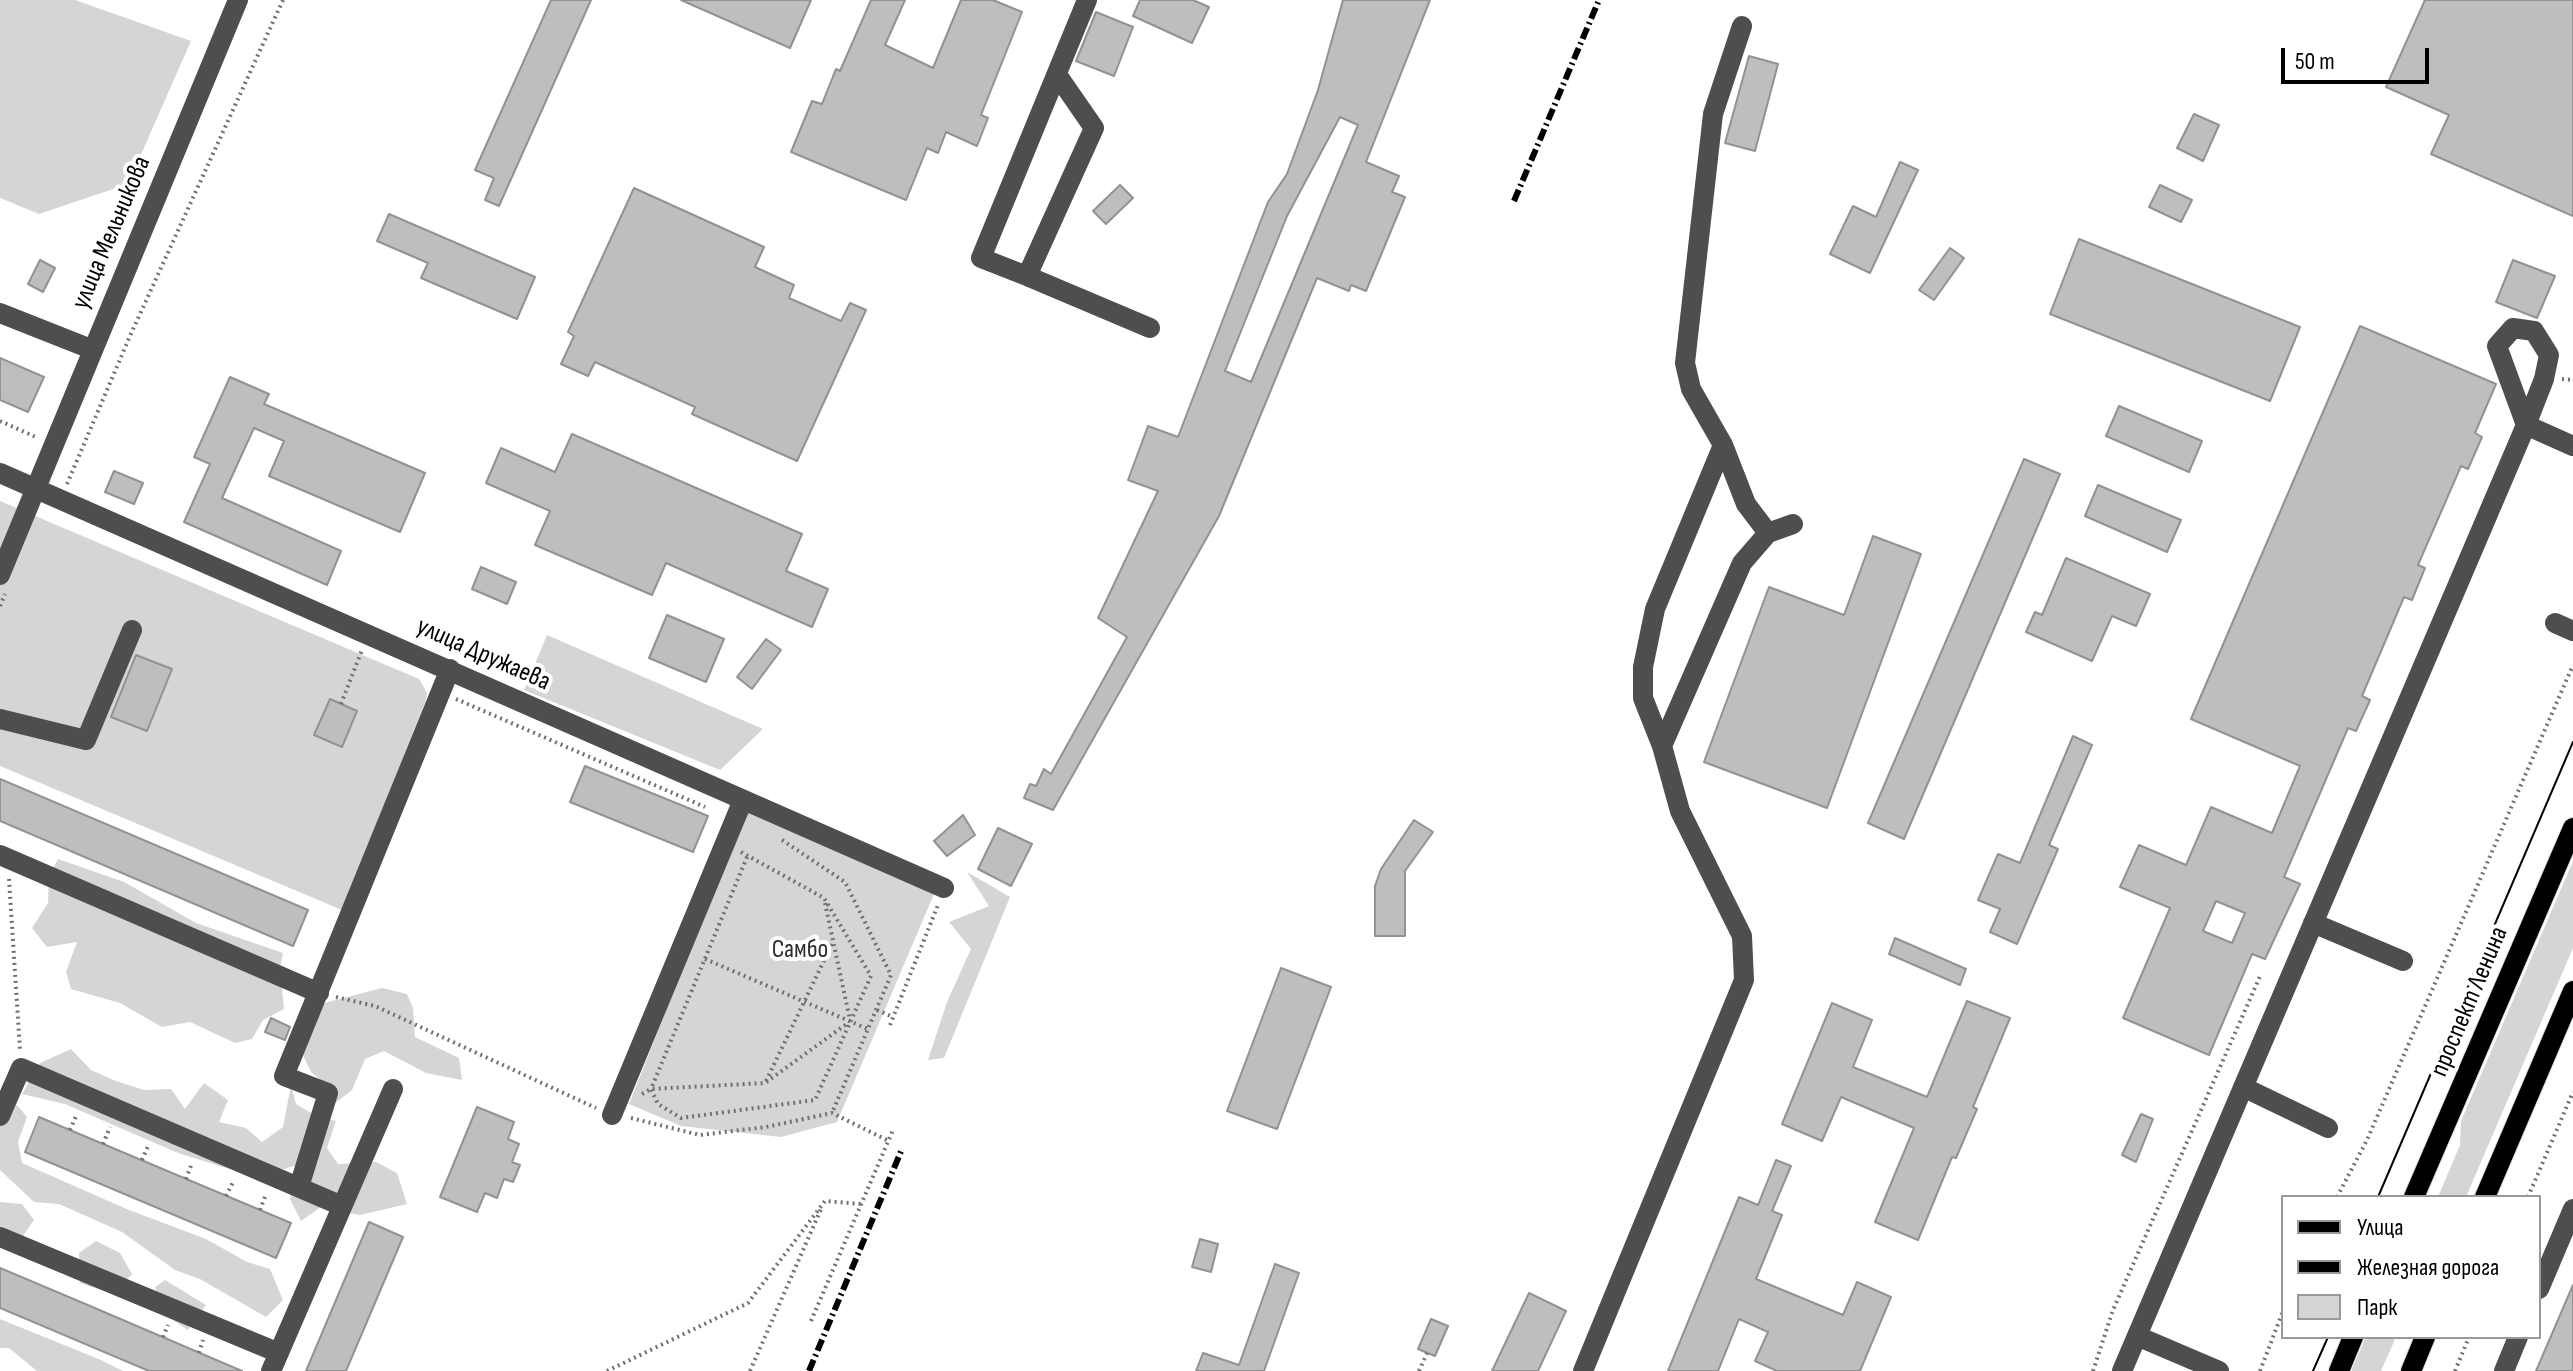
<!DOCTYPE html>
<html>
<head>
<meta charset="utf-8">
<style>
	body { margin:0 }
	#map { position:relative; width:2573px; height:1371px; overflow:hidden; background:#fff; font-family:"Sofia Sans Condensed",sans-serif }
	canvas { display:block }
	.legend { position:absolute; left:2281px; top:1195px; width:260px; height:144px; box-sizing:border-box; background:#fff; border:2px solid #999; margin:0; padding:10px 14px; list-style:none; font-size:24px; color:#000 }
	.legend li { display:flex; align-items:center; gap:16px; height:40px }
	.legend b { width:40px; border:2px solid #999 }
	.scale { position:absolute; left:2281px; top:48px; width:148px; height:36px; box-sizing:border-box; border:4px solid #000; border-top:0; padding-left:10px; font-size:24px; line-height:28px; white-space:nowrap; color:#000; -webkit-text-stroke:6px #fff; paint-order:stroke }
</style>
</head>
<body>
<div id="map">
<canvas width="2573" height="1371"></canvas>
<ul class="legend">
<li><b style="height:10px;background:#000"></b>Улица</li>
<li><b style="height:10px;background:#000"></b>Железная дорога</li>
<li><b style="height:22px;background:#d5d5d5"></b>Парк</li>
</ul>
<div class="scale">50 m</div>
</div>
<script>
const c = document.querySelector('canvas').getContext('2d');
c.lineJoin = 'round';
function fillPath(path, color) {
  c.fillStyle = color;
  c.fill(path, 'evenodd');
}
function poly(rows) {
  const path = new Path2D();
  for (const r of rows) {
    path.moveTo(r[0], r[1]);
    for (let i = 2; i < r.length; i += 2) path.lineTo(r[i], r[i + 1]);
  }
  return path;
}
function trace(path, color, width, dash) {
  c.strokeStyle = color;
  c.lineWidth = width;
  c.lineCap = dash ? 'butt' : 'round';
  c.setLineDash(dash || []);
  c.stroke(path);
}
function label(font, color, halo, rows, align = 'center') {
  c.font = font + ' "Sofia Sans Condensed",sans-serif';
  c.lineWidth = 8;
  c.setLineDash([]);
  c.textBaseline = 'middle';
  c.strokeStyle = halo;
  c.fillStyle = color;
  for (const [text, x, y, turn = 0] of rows) {
    c.save();
    c.translate(x, y);
    c.rotate((+turn || 0) * Math.PI / 180);
    c.textAlign = isNaN(turn) ? turn : align;
    if (halo) c.strokeText(text, 0, 0);
    c.fillText(text, 0, 0);
    c.restore();
  }
}
const green = poly([
	[0,0,75,0,191,41,128,184,39,214,0,198],
	[0,501,419,679,427,693,426,700,342,910,0,766],
	[547,635,763,729,720,770,524,690],
	[746,810,934,894,837,1122,781,1137,681,1126,629,1104],
	[58,859,124,882,196,923,283,953,280,968,284,1009,263,1020,252,1039,235,1043,190,1022,162,1027,120,1003,71,989,66,972,77,942,47,947,32,928,48,903,49,876],
	[2573,861,2573,948,2466,1197,2438,1197,2460,1145,2461,1121],
	[967,872,1010,897,944,1058,928,1060,947,1002,971,949,949,922,989,906],
	[382,988,407,994,413,1008,415,1037,459,1058,462,1080,426,1073,384,1051,365,1059,352,1090,330,1107,328,1086,311,1072,301,1051,309,1007],
	[71,1049,91,1070,116,1081,144,1090,171,1089,185,1109,204,1083,228,1100,219,1122,246,1128,262,1142,283,1127,291,1085,296,1104,316,1116,336,1121,327,1148,338,1164,376,1162,397,1173,407,1204,360,1215,321,1207,301,1221,290,1199,298,1165,255,1177,178,1153,65,1104,22,1094,40,1063],
	[17,1105,27,1117,18,1142,22,1163,129,1210,206,1239,247,1262,270,1269,283,1300,266,1317,200,1279,175,1270,122,1232,59,1204,34,1202,0,1170,0,1125],
	[0,1202,22,1204,34,1220,21,1239,0,1248],
	[96,1241,120,1253,132,1274,113,1294,80,1283,79,1253],
	[165,1280,206,1305,188,1330,162,1313,155,1287],
	[0,1319,101,1360,123,1371,37,1371,9,1348,0,1348],
	[2366,1337,2396,1337,2381,1371,2351,1371]
]);
const building = poly([
	[551,0,591,0,499,206,485,200,494,178,475,170,551,0],
	[681,0,811,0,790,48,681,0],
	[871,0,905,0,885,45,933,68,961,0,993,0,1022,12,981,115,988,118,977,146,946,132,938,153,927,148,906,200,791,152,812,101,822,104,836,69,840,71,871,0],
	[1140,0,1193,0,1209,7,1192,43,1133,16,1140,0],
	[1343,0,1430,0,1366,162,1399,176,1392,192,1405,197,1366,291,1351,285,1349,291,1317,278,1219,516,1053,810,1024,798,1030,784,1036,786,1044,769,1051,774,1127,637,1098,618,1158,491,1128,480,1148,426,1178,437,1268,202,1287,174,1318,90,1343,0],
	[1340,117,1358,125,1251,382,1225,371,1287,216,1340,117],
	[2425,0,2573,0,2573,216,2431,154,2449,115,2386,87,2425,0],
	[1096,12,1133,27,1114,76,1076,61,1096,12],
	[1749,56,1778,64,1755,151,1725,143,1749,56],
	[2194,114,2219,125,2203,161,2177,148,2194,114],
	[1900,162,1918,170,1870,273,1830,254,1853,206,1876,217,1900,162],
	[1120,185,1133,198,1106,224,1093,211,1120,185],
	[2160,185,2192,200,2181,222,2149,207,2160,185],
	[634,188,764,247,755,267,794,285,789,298,841,321,850,303,866,310,797,461,692,414,695,407,595,362,588,376,561,364,574,336,568,332,634,188],
	[389,214,535,277,517,319,421,278,428,263,377,241,389,214],
	[2079,239,2300,327,2270,401,2050,314,2079,239],
	[1950,248,1964,258,1934,300,1919,290,1950,248],
	[40,260,55,268,43,292,28,284,40,260],
	[2513,260,2555,276,2537,318,2496,302,2513,260],
	[2360,326,2496,384,2475,433,2482,437,2468,469,2461,466,2418,565,2425,568,2412,600,2404,597,2362,696,2370,700,2356,731,2348,728,2284,877,2300,884,2265,959,2252,954,2209,1055,2123,1018,2170,908,2120,887,2139,845,2186,865,2211,807,2272,833,2300,766,2191,719,2360,326],
	[2216,901,2245,913,2232,943,2203,931,2216,901],
	[0,358,44,377,28,412,0,400,0,358],
	[230,377,269,394,264,404,425,473,400,532,269,476,284,441,254,428,222,498,341,551,327,585,184,522,210,464,194,457,230,377],
	[2119,406,2202,441,2189,472,2106,436,2119,406],
	[572,434,802,534,786,571,828,589,812,627,666,563,652,595,535,545,550,511,486,483,501,448,555,472,572,434],
	[2024,459,2060,474,1904,839,1868,823,2024,459],
	[114,471,143,483,134,504,105,492,114,471],
	[2098,485,2181,520,2167,552,2085,516,2098,485],
	[1873,536,1921,554,1827,808,1704,762,1769,587,1844,615,1873,536],
	[2066,558,2150,594,2136,626,2112,616,2092,661,2026,632,2035,612,2042,615,2066,558],
	[481,567,516,582,507,604,472,589,481,567],
	[667,615,724,639,706,682,649,658,667,615],
	[766,639,781,650,752,689,737,677,766,639],
	[136,655,172,669,147,731,111,717,136,655],
	[330,699,357,711,342,747,314,735,330,699],
	[2073,736,2092,745,2049,845,2058,849,2017,944,1990,932,2000,909,1978,900,1998,854,2020,863,2073,736],
	[585,766,708,816,693,852,570,802,585,766],
	[0,779,308,910,293,946,0,821,0,779],
	[963,815,975,835,947,856,934,841,963,815],
	[1414,820,1433,832,1405,871,1405,936,1375,936,1375,886,1381,869,1414,820],
	[998,828,1032,844,1011,886,978,869,998,828],
	[1895,938,1966,969,1960,985,1889,954,1895,938],
	[1281,968,1331,987,1277,1129,1227,1111,1281,968],
	[1967,1001,2010,1018,1973,1107,1977,1109,1956,1158,1952,1157,1918,1240,1875,1222,1914,1128,1841,1097,1822,1141,1782,1124,1832,1003,1872,1020,1853,1067,1927,1097,1967,1001],
	[271,1018,290,1027,285,1040,265,1032,271,1018],
	[477,1107,514,1122,508,1139,519,1144,512,1162,520,1165,513,1182,504,1179,497,1198,485,1193,477,1212,440,1197,477,1107],
	[2141,1114,2153,1119,2136,1162,2122,1155,2141,1114],
	[39,1117,291,1223,276,1258,25,1152,39,1117],
	[1776,1160,1791,1166,1772,1211,1782,1215,1756,1279,1843,1315,1857,1282,1891,1297,1860,1371,1777,1371,1755,1361,1768,1332,1739,1319,1718,1371,1668,1371,1739,1197,1758,1205,1776,1160],
	[369,1222,403,1237,346,1371,306,1371,369,1222],
	[1200,1239,1218,1244,1211,1272,1192,1267,1200,1239],
	[1275,1264,1299,1273,1264,1371,1196,1371,1203,1353,1239,1365,1275,1264],
	[0,1268,83,1303,242,1371,149,1371,0,1308,0,1268],
	[2573,1285,2573,1371,2536,1371,2573,1285],
	[1529,1293,1566,1311,1538,1371,1492,1371,1529,1293],
	[1431,1319,1448,1326,1435,1356,1418,1349,1431,1319]
]);
const path = poly([
	[2562,379,2573,380],
	[0,421,38,438],
	[67,484,130,336,283,0],
	[0,606,5,594],
	[456,699,705,807],
	[341,704,362,650],
	[782,840,845,882,891,975,832,1113],
	[741,852,824,898,871,976,815,1100,681,1118,658,1104,651,1089,747,857],
	[9,879,20,1050],
	[825,903,850,1020],
	[705,959,868,1029],
	[336,997,375,1006,596,1108],
	[877,1010,893,1017],
	[890,1025,938,905],
	[766,1081,833,942],
	[642,1094,651,1089,765,1083,848,1023],
	[631,1118,700,1135,766,1127,832,1113,889,1141],
	[70,1130,77,1114],
	[103,1144,110,1127],
	[142,1160,149,1144],
	[186,1179,192,1163],
	[226,1196,234,1180],
	[2337,1197,2367,1140,2573,665],
	[2528,1197,2573,1092],
	[260,1210,266,1194],
	[811,1321,893,1130],
	[163,1337,168,1325],
	[199,1353,203,1340],
	[607,1371,748,1303,825,1201,861,1204],
	[750,1371,821,1209],
	[1419,1371,1427,1353],
	[2093,1371,2113,1310,2261,974],
	[2260,1371,2283,1311],
	[2455,1371,2469,1337]
]);
const minor = poly([
	[1742,26,1713,114,1685,363,1691,389,1723,445,1746,504,1768,533],
	[1058,76,1094,128,1027,276,981,258,1087,0],
	[1027,276,1150,328],
	[0,313,91,349],
	[0,473,944,888],
	[0,575,238,0],
	[2555,623,2573,631],
	[0,719,86,740,132,630],
	[1662,746,1643,698,1643,667,1655,609,1723,445],
	[0,855,319,993],
	[2313,923,2403,961],
	[2243,1087,2328,1128],
	[612,1115,743,800],
	[0,1116,21,1068,342,1206],
	[299,1187,328,1093,284,1076,450,669],
	[0,1237,279,1353],
	[2539,1289,2573,1209],
	[2137,1336,2219,1371],
	[271,1371,393,1089],
	[1583,1371,1744,980,1742,936,1680,811,1662,746,1742,563,1768,533,1793,524],
	[2122,1371,2526,425,2544,379,2549,355,2534,331,2513,328,2497,346,2526,425,2573,446],
	[2504,1371,2518,1337]
]);
const major = poly([
	[2414,1197,2573,828],
	[2485,1197,2573,991],
	[2339,1371,2353,1337],
	[2411,1371,2425,1337]
]);
const tram = poly([
	[2378,1197,2573,742],
	[2313,1371,2328,1337]
]);
const rail = poly([
	[1514,201,1599,0],
	[809,1371,902,1149]
]);
const streetNames = [
	["улица Мельникова",112,233,-67],
	["улица Дружаева",483,655,24],
	["проспект Ленина",2470,1002,-67]
];
const parkNames = [
	["Самбо",800,950]
];
fillPath(green, '#d5d5d5');
fillPath(building, '#bebebe');
trace(building, '#929292', 2);
trace(major, '#dbdbdb', 22);
trace(path, '#707070', 4, [2, 4]);
trace(minor, '#4e4e4e', 20);
trace(major, '#000', 20);
trace(tram, '#000', 2);
trace(rail, '#000', 6, [12, 4, 2, 4]);
label('26px', '#000', '#fff', streetNames);
label('26px', '#2c2c2c', '#fff', parkNames);
</script>
</body>
</html>
